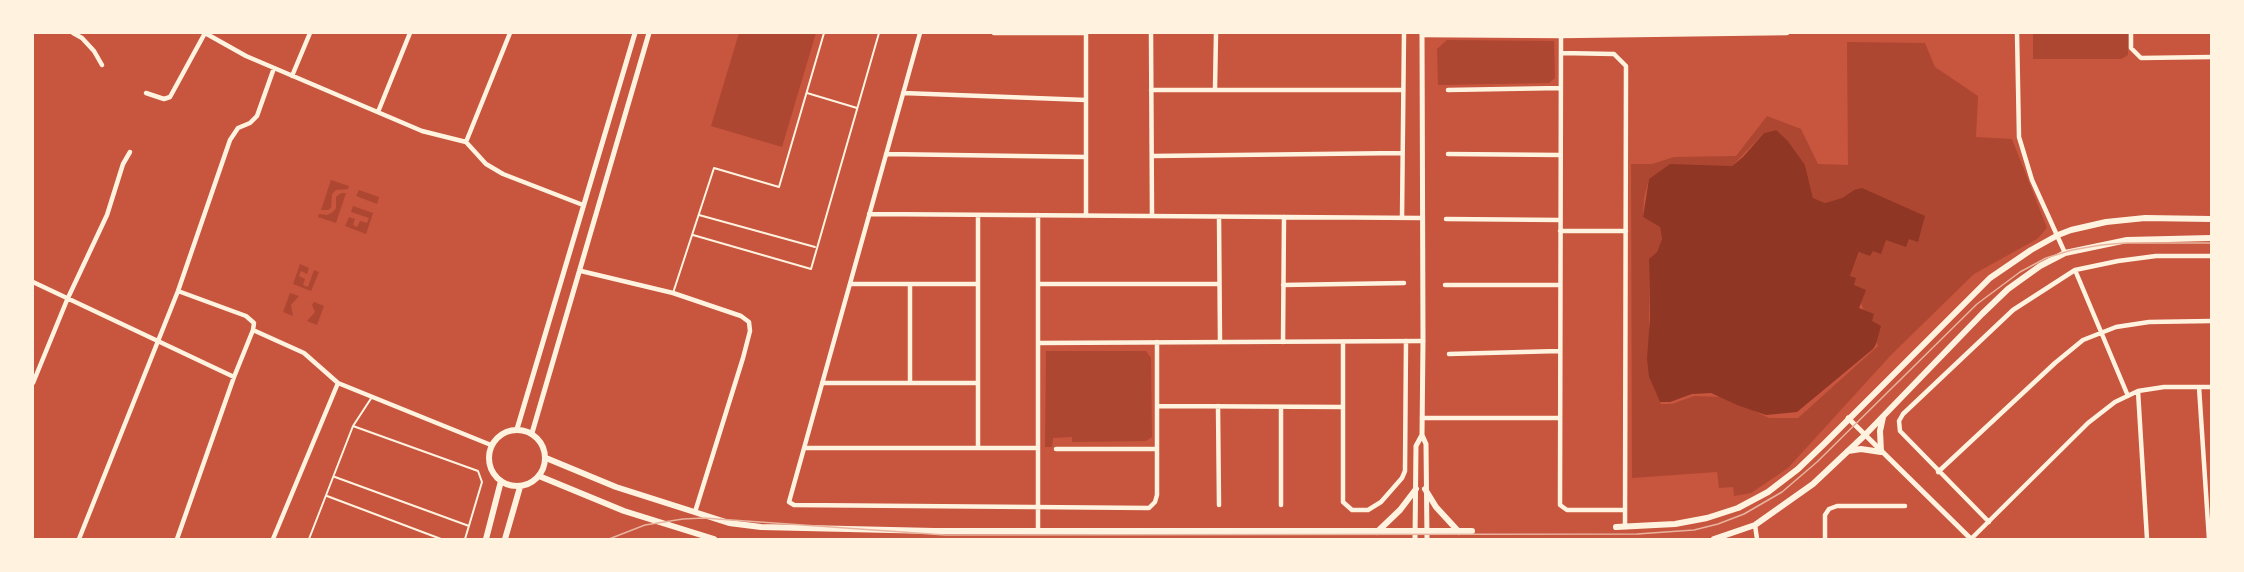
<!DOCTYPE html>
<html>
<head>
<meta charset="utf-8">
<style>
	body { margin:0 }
	#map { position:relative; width:2244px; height:572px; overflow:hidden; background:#c8553d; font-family:"PT Sans Narrow",sans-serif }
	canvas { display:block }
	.frame { position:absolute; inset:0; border:34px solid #fff3e0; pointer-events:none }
</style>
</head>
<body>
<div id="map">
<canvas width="2244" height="572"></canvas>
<div class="frame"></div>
</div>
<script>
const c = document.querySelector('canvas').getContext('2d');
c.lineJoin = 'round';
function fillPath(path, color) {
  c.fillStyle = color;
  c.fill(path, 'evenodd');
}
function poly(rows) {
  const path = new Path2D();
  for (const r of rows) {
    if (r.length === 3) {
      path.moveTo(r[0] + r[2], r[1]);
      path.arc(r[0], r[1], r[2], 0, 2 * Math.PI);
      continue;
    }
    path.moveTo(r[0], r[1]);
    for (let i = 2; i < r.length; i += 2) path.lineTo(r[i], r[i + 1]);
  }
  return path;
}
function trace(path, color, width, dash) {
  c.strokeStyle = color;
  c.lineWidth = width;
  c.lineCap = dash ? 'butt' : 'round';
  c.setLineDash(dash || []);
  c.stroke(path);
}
const green = poly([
	[739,33,816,33,782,147,711,126],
	[2033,33,2128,33,2128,55,2121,59,2033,59],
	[1447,40,1554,41,1555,78,1549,83,1438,85,1437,49],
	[1847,42,1925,43,1935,67,1978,96,1976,137,2012,139,2047,228,2037,239,1974,274,1891,355,1788,468,1751,493,1734,496,1733,487,1719,488,1717,472,1632,478,1631,164,1652,164,1674,157,1736,156,1767,116,1801,129,1818,164,1848,165],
	[1775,130,1805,165,1813,198,1825,203,1842,198,1854,190,1860,251,1850,276,1878,346,1798,418,1769,418,1726,397,1694,396,1672,404,1661,404,1649,377,1649,260,1657,252,1662,239,1660,227,1643,217,1644,198,1649,179,1732,166,1764,133],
	[331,180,349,186,348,189,336,190,332,194,331,208,328,210,321,210],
	[359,190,379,197,377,204,356,196],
	[341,193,346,193,336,223,318,217,319,214,327,215,333,212,336,208,336,197],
	[353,206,373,213,366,234,345,226,349,217,355,219,353,225,357,227,360,221,367,223,369,218,351,212],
	[300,264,309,268,307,274,301,271,299,276,305,279,303,285,308,287,314,270,319,272,311,291,293,284],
	[290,293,299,296,291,305,293,316,283,312],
	[314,302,324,306,317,325,307,321,315,312,312,305],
	[1046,351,1146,351,1151,358,1152,437,1146,441,1072,442,1072,437,1053,438,1052,447,1045,447]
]);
const water = poly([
	[1776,130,1787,140,1805,165,1813,198,1825,203,1842,198,1854,190,1862,188,1925,216,1918,242,1909,239,1906,247,1886,240,1881,254,1873,251,1870,256,1859,252,1850,276,1856,278,1854,285,1866,290,1859,308,1874,314,1872,321,1881,326,1876,344,1873,349,1797,412,1766,415,1737,405,1711,393,1692,394,1670,402,1660,402,1649,377,1647,358,1650,318,1649,259,1657,252,1662,239,1660,227,1643,217,1649,179,1670,164,1732,166,1743,157,1764,133]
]);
const service = poly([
	[807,93,857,108],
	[699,215,815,247],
	[693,235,811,269,879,33],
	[673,293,714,168,779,187,824,33],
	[353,426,478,471,482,482,465,539],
	[335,477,469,526],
	[327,496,441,539],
	[309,539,353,426,372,397]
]);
const minor = poly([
	[73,33,82,38,94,51,102,65],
	[205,33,246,56,422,131,466,142,486,164,503,174,583,205],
	[920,33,789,502,794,505,1149,508,1155,502,1157,495,1157,342],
	[994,33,1086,33],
	[1086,33,1086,216],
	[1151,33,1152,216],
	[2017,33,2019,137,2032,180,2065,253],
	[2131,33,2131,48,2141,58,2211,57],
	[1422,35,1561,36,1787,33],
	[1561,36,1560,505,1567,510,1625,510],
	[1561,53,1614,54,1626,66,1625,527],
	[292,76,310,33],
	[1215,89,1216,33],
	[1151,90,1403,90],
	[1448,90,1561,88],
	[146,93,164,99,170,97,205,33],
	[903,93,1086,100],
	[378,112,410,33],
	[466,142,510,33],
	[886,154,1086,157],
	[1448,154,1560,155],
	[1152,156,1402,153],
	[869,214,1422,218],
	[978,215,978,448],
	[1038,215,1038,531],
	[1219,217,1220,342],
	[1402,218,1404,33],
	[1446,219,1560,220],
	[1560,231,1626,231],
	[2075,270,2128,396],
	[581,271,673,293,741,316,749,322,750,331,743,358,695,512],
	[33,282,234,377],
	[850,284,978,284],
	[910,284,910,383],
	[1038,284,1219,284],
	[1283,285,1404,283],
	[1445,285,1560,285],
	[253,330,304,353,338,383,491,445],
	[1283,342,1284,217],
	[1343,342,1343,502,1352,510,1368,510,1381,502,1402,478,1405,471,1406,341],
	[1038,343,1423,341],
	[1449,354,1559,351],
	[33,383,67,300,107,215,123,164,130,152],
	[822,383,978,383],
	[2199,387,2209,539],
	[2138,391,2147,539],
	[1158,406,1343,407],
	[1218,406,1219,505],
	[1281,407,1281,505],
	[1422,418,1559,418],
	[804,448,1038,448],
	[1056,449,1156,449],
	[1938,472,2055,363,2083,340,2116,327,2149,322,2211,321],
	[1989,522,1900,431,1899,421,1903,414,2013,310,2075,270,2118,261,2156,256,2211,256],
	[1755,525,1757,539],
	[79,539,178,291,230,140,238,128,250,123,257,116,274,68],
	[177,539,234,377,253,330,254,323,246,316,178,291],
	[273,539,338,383],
	[1825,539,1825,515,1829,509,1837,506,1905,506],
	[1971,539,2088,423,2115,402,2138,391,2164,387,2211,387]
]);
const tertiary = poly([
	[1422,33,1423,341,1422,435,1426,444,1427,539],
	[1848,418,1971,539],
	[517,429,635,33],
	[532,433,649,33],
	[1415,539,1416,446,1422,435]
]);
const secondary = poly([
	[517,458,28],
	[1848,451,1861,449,1881,452,1880,431,1883,417],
	[546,458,616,487,729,523,761,527,934,531,1472,531],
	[539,476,624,511,714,539],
	[1425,489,1436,507,1459,532],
	[1616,527,1675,524,1707,518,1738,508,1768,492,1798,469,1824,444,1990,278,2031,250,2058,235,2071,230,2106,222,2145,218,2211,219],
	[1377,532,1400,510,1416,489],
	[486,539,501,481],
	[505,539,520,487],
	[1714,539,1755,525,1813,484,1865,435,1982,314,2008,289,2040,266,2065,253,2127,240,2211,238]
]);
const tram = poly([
	[609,539,645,525,683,519,703,518,945,535,1637,534,1694,530,1718,524,1744,514,1782,492,1817,462,1977,304,2020,272,2046,258,2072,250,2101,245,2125,243,2211,243]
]);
fillPath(green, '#ae4732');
fillPath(water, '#8f3625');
trace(service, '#fff3e0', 2);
trace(minor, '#fff3e0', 4.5);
trace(tertiary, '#fff3e0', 5);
trace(secondary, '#fff3e0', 6);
trace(tram, '#e9b49f', 1.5);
</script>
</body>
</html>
